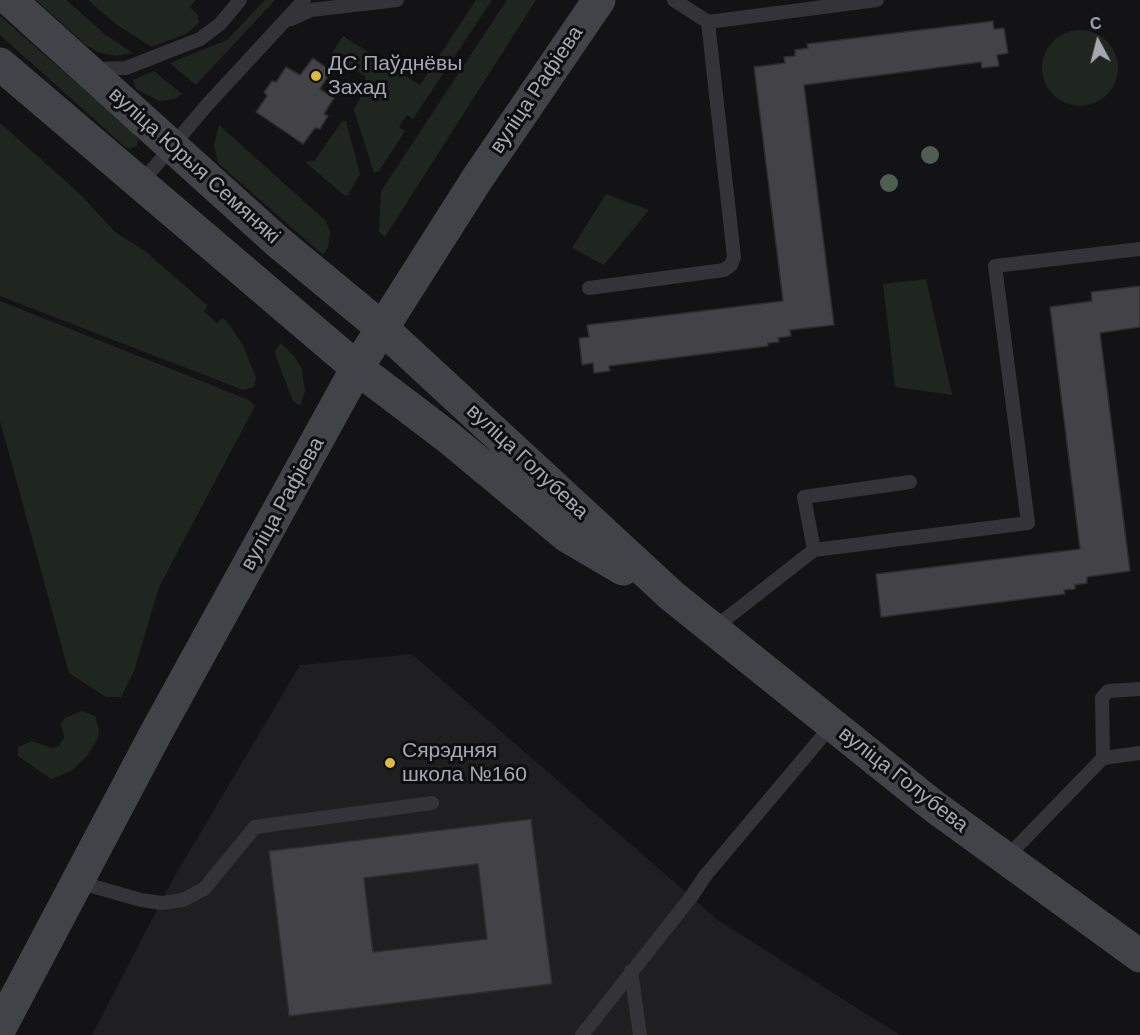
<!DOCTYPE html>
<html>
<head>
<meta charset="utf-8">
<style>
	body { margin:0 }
	#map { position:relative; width:1140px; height:1035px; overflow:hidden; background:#131214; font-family:Helvetica,sans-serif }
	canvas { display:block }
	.north { position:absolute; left:1068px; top:12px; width:60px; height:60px; -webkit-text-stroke:4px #0e0d0f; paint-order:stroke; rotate:353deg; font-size:16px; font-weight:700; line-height:24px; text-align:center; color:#a5a8b3 }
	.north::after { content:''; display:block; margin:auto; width:21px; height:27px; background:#a5a8b3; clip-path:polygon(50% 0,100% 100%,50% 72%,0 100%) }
</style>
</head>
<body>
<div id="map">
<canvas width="1140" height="1035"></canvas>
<div class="north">С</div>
</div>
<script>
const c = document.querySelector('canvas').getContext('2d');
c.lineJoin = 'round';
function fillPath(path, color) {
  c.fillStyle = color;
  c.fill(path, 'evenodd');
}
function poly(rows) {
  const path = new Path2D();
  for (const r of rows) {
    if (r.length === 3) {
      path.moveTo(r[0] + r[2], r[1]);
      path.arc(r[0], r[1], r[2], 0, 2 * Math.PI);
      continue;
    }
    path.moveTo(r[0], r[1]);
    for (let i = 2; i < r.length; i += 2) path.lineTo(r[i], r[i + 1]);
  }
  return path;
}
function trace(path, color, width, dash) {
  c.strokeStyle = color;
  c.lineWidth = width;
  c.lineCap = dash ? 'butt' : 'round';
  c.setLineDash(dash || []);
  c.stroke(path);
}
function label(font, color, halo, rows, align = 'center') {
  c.font = font + ' Helvetica,sans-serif';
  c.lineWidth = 6;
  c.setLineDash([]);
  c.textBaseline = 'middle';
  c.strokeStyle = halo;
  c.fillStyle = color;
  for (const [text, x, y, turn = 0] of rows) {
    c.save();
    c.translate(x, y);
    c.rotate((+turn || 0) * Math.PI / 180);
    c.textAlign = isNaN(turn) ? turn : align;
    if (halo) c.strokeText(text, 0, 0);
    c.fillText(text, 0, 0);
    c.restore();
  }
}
const built = poly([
	[412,654,719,921,900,1035,92,1035,173,879,300,665]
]);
const green = poly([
	[36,0,66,0,106,35,133,53,115,56,98,52,86,45],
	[88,0,196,0,190,7,197,14,199,22,188,33,152,47,117,25],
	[265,0,275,0,196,85,170,63,227,40],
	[476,0,492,0,413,119,407,115,399,127,405,131,379,171,374,173,354,110,364,89,366,77,332,53,343,36,420,85],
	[507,0,536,0,385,237,379,232,381,191],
	[0,16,134,133,138,139,137,146,130,149,124,146,9,43,0,35],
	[1080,68,38],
	[154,71,182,94,175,99,159,101,136,89,133,80],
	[342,121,346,121,360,174,348,195,345,196,305,162,315,160],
	[0,123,79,193,115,232,145,251,208,306,204,311,217,323,223,318,228,323,243,345,256,378,254,387,243,390,0,296],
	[219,125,326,221,330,232,328,248,323,255,218,163,214,146],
	[606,194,649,210,604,265,572,248],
	[926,279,952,395,895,387,883,284],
	[0,301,249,400,255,406,159,587,134,671,121,697,106,697,69,673,0,421],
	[281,343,295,357,302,369,305,391,300,406,293,401,276,357,275,351],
	[82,711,95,716,99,730,98,738,88,755,71,771,51,779,18,756,18,747,32,741,52,748,59,746,64,738,61,724,65,718]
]);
const building = poly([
	[993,21,994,29,1004,28,1008,53,997,55,999,66,982,68,981,62,804,85,834,325,790,330,791,336,778,338,779,342,768,343,768,346,609,366,610,371,594,373,593,363,582,365,579,338,589,337,587,325,783,301,754,67,785,63,784,57,795,56,795,50,808,48,807,44,993,21],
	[313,58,331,71,320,89,334,98,324,114,328,116,320,129,315,128,303,144,256,112,267,96,264,92,272,81,276,82,286,67,300,75,313,58],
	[1140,286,1140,327,1100,333,1130,571,1087,577,1087,583,1075,585,1075,589,1064,590,1065,594,881,617,876,574,1080,549,1050,307,1092,301,1091,292,1140,286],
	[531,819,552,984,289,1016,269,851,531,819],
	[478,864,487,939,373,952,364,878,478,864]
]);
const lane = poly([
	[674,0,708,22],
	[291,19,311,10,397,0],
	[96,69,126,68,200,39,220,24,240,0],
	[140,184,207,105,304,0],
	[589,288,724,270,731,265,734,257,708,22,877,0],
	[814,550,804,497,910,482],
	[713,629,814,550,1028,523,995,266,1140,249],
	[1103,758,1102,698,1108,691,1140,689],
	[1006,858,1103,758,1140,753],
	[78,882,141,900,162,903,183,900,204,889,255,827,432,803],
	[631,971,640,1035],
	[582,1035,691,897,705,876,832,725]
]);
const secondary = poly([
	[10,0,278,242,382,328,672,596,935,807,1140,956],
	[0,64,357,368,449,438,567,536,623,569],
	[0,1028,157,731,357,368,477,179,599,0]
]);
const trees = [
	[930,155],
	[889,183]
];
const markers = [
	[316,76,6,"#ddba41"],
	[390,763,6,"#ddba41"]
];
const poiNames = [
	["ДС Паўднёвы",328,64],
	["Захад",328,88],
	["Сярэдняя",402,751],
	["школа №160",402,775]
];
const streetNames = [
	["вуліца Рафіева",537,90,-56],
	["вуліца Юрыя Семянякі",194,166,42],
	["вуліца Голубева",527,462,43],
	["вуліца Рафіева",283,504,-61],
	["вуліца Голубева",903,780,38]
];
fillPath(built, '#1f1e21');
fillPath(green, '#1f2620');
fillPath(building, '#424247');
trace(building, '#2d2d2f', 1.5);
trace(lane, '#343438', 14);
trace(secondary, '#424348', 33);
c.fillStyle = '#4e5e51';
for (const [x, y] of trees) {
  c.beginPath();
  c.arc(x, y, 9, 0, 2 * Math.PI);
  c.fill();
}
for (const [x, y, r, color] of markers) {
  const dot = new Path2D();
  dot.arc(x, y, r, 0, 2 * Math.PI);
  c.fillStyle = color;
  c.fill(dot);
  trace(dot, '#0e0d0f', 2);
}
label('21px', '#a5a8b3', '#0e0d0f', poiNames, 'left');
label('21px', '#a5a8b3', '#0e0d0f', streetNames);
</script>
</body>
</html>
